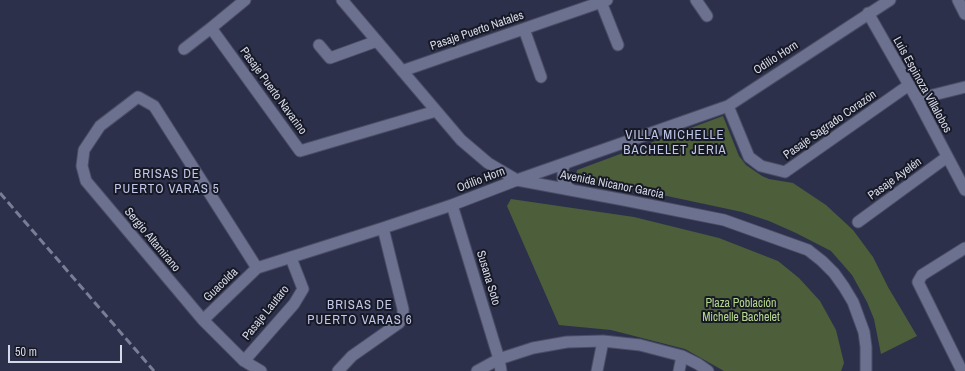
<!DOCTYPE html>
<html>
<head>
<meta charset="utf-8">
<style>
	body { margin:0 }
	#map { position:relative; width:965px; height:371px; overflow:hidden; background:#2c304b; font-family:"Archivo Narrow",sans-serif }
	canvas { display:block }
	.scale { position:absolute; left:8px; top:345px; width:114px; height:18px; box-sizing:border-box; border:2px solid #d5d8e9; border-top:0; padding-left:5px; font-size:12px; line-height:14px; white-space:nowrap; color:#d5d8e9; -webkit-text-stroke:3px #171925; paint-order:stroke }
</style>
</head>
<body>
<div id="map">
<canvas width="965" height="371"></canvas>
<div class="scale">50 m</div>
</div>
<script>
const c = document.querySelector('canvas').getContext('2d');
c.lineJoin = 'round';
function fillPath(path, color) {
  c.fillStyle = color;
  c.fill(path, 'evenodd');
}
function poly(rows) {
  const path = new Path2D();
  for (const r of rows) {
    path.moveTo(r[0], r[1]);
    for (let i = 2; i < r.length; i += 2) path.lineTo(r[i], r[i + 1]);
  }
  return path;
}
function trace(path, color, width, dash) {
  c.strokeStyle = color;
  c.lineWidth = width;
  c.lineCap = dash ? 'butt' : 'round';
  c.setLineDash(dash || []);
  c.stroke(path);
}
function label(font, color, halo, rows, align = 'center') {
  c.font = font + ' "Archivo Narrow",sans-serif';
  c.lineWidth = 4;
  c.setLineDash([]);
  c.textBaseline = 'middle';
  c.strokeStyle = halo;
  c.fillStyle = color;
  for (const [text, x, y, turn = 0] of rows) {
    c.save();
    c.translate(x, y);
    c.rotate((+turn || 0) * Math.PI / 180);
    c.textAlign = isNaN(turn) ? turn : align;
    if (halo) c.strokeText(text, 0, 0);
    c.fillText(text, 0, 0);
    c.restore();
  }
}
const green = poly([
	[723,116,739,156,746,165,762,176,769,179,793,183,826,205,853,230,873,257,888,287,917,336,881,354,874,319,867,302,852,275,831,251,796,233,769,221,742,212,639,190,584,184,578,179,576,175,577,170],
	[511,199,634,217,719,238,778,261,799,278,820,301,836,330,844,363,841,371,724,371,685,349,611,330,559,325,507,206]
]);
const minor = poly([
	[245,0,211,28,300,151,436,111],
	[342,0,461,140,488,163,517,180,624,200,724,220,808,250,822,261,834,273,844,287,853,302,864,332,866,347,866,371],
	[696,0,707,16],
	[958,0,965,14],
	[601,2,618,45],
	[868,13,917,99,965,190],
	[524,29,541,77],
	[319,45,330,58,377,41],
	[184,49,211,28],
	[402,71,607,0],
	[917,99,965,87],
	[728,106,749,157,761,166,785,172,909,85],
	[566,163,563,168,563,179,568,188,572,190],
	[452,205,499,359,501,371],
	[858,222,947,157],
	[203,320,257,268],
	[244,361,294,304,303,289,291,258],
	[261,371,244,361,203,320,86,181,82,166,84,150,100,126,138,97,154,106,257,268,383,228,452,205,517,180,728,106,890,0],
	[338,371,352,356,399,323,403,316,403,309,383,228],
	[477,371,499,359,533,348,567,342,603,341,640,345,682,356,698,364,708,371],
	[597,371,603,341],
	[679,371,682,356],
	[962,371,918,282,922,275,965,248]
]);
const rail = poly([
	[0,193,154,371]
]);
const streetNames = [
	["Pasaje Puerto Natales",477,31,-19],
	["Odilio Horn",776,58,-33],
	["Luis Espinoza Villalobos",922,85,61],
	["Pasaje Puerto Navarino",273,91,54],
	["Pasaje Sagrado Corazón",830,125,-35],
	["Pasaje Ayelén",895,179,-36],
	["Odilio Horn",481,180,-21],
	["Avenida Nicanor García",612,185,11],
	["Sergio Altamirano",152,240,50],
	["Susana Soto",488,278,73],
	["Guacolda",221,285,-44],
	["Pasaje Lautaro",266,313,-51]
];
const parkNames = [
	["Plaza Población",741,304],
	["Michelle Bachelet",741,318]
];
const neighbourhoodNames = [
	["VILLA MICHELLE",675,136],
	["BACHELET JERIA",675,151],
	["BRISAS DE",167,175],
	["PUERTO VARAS 5",167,190],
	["BRISAS DE",360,306],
	["PUERTO VARAS 6",360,321]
];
fillPath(green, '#4d5e3a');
trace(minor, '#4b4d64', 13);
trace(minor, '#6c7190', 11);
trace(rail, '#7a7d94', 3, [8, 4]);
label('12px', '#d5d8e9', '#171925', streetNames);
label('12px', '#b6d88e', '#171925', parkNames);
c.letterSpacing = '1px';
label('13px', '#c1c7e9', '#171925', neighbourhoodNames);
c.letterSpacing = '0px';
</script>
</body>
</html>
